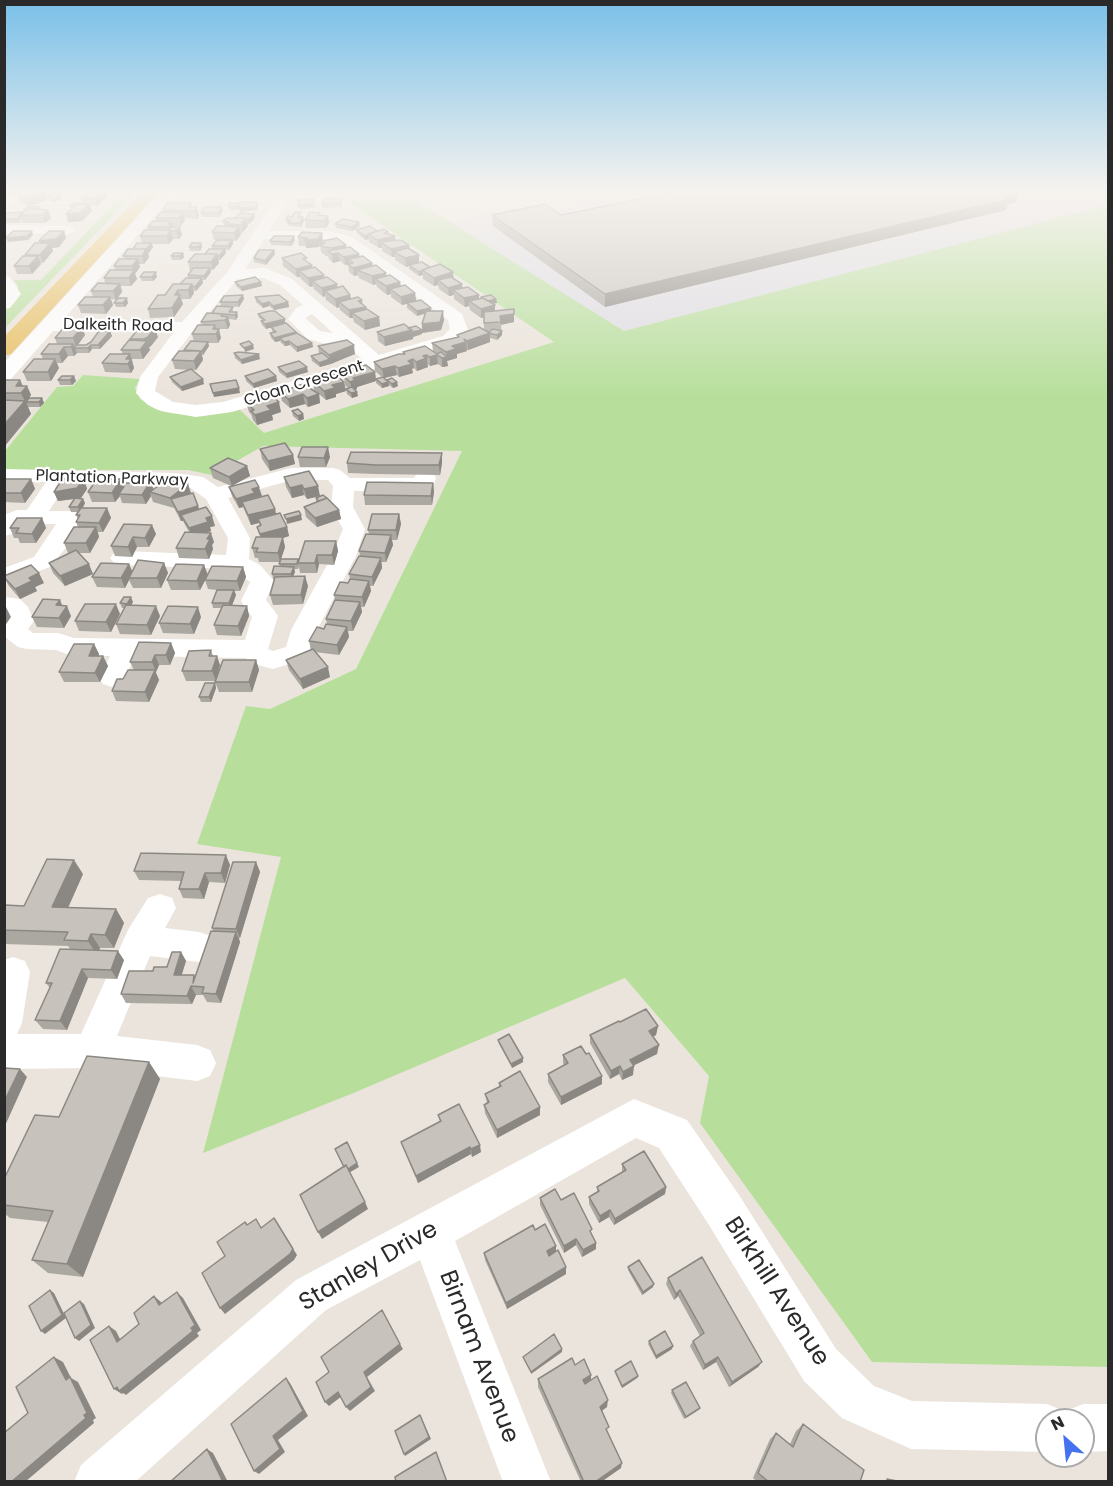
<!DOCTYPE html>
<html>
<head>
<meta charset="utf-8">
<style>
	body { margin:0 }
	#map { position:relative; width:1113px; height:1486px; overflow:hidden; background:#ebe4dc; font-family:Poppins,sans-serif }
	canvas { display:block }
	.frame { position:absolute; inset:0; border:6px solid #2a2a2a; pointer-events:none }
	.north { position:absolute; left:1035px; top:1408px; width:60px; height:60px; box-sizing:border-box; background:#fff; border:2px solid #aaa; border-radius:50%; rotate:333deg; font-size:16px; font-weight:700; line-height:24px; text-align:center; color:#2a2a2a }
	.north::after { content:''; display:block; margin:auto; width:21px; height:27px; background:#4471f0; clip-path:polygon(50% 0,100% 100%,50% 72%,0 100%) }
</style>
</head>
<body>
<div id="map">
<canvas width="1113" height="1486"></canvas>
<div class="frame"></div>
<div class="north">N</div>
</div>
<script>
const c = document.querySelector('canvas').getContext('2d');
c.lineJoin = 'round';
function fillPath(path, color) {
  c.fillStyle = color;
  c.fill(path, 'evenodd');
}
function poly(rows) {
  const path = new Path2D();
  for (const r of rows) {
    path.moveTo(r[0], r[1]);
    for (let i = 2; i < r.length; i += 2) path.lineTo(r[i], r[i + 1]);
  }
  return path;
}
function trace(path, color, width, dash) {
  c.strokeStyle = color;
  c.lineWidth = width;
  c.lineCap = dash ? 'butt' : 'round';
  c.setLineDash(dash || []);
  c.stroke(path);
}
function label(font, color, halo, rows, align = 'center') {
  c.font = font + ' Poppins,sans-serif';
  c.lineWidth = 4.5;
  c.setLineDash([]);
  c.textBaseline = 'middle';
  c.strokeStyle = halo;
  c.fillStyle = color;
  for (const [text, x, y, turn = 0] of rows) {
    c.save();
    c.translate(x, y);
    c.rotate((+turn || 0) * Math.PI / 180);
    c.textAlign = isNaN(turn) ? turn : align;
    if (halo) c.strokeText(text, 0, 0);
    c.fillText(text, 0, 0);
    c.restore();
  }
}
const industrial = poly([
	[164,189,431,189,291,195,161,192],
	[650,189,1108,189,1108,205,624,331,449,222,509,209,543,210]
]);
const green = poly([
	[128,189,139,189,5,328,5,309,17,295,18,286,14,280,41,280],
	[408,196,624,331,1108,205,1108,1367,872,1362,700,1123,709,1076,625,978,351,1094,203,1153,281,857,197,844,246,706,270,709,356,669,462,451,263,446,212,475,188,470,5,470,5,451,57,387,73,386,83,375,140,379,135,388,140,399,155,409,170,413,192,415,240,410,264,433,554,342,344,199]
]);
const minor = poly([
	[31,189,50,189,48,192,4,207,4,198,31,189],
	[418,189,477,189,470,193,374,200,287,202,269,231,328,231,352,237,462,314,468,330,455,344,232,412,196,417,161,411,148,405,136,393,140,377,174,332,53,331,11,379,4,380,4,363,152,201,156,200,143,199,141,196,143,193,283,194,418,189],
	[159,200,274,202,228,271,182,322,62,321,162,207,164,204,159,200],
	[264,239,328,239,342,243,448,320,450,329,443,336,379,355,292,279,265,268,245,269,264,239],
	[263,278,280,285,303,305,296,308,288,319,308,339,327,344,343,342,363,360,223,402,196,405,173,402,155,391,158,377,193,331,238,279,263,278],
	[312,314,333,333,320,331,305,318,312,314],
	[530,189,553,189,546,193,532,192,530,189],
	[4,225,69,226,76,230,69,234,4,233,4,225],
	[4,275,10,277,21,294,10,308,4,309,4,275],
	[291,468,333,468,340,470,350,478,414,478,417,473,425,472,433,473,436,478,432,490,424,491,354,491,353,507,365,529,356,556,317,630,306,659,273,669,250,663,246,658,136,656,121,684,112,687,103,684,99,678,110,656,72,656,56,650,27,649,18,647,4,636,4,624,8,620,4,613,4,597,20,599,28,607,34,621,28,629,33,633,58,633,74,638,245,640,252,617,241,601,250,582,233,569,122,565,114,563,110,558,114,553,122,551,226,555,228,538,206,499,189,487,175,485,67,483,49,511,70,511,78,513,81,518,65,549,50,567,4,584,4,568,34,557,56,524,22,524,12,534,4,536,4,515,17,510,27,510,46,482,4,481,4,469,175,473,203,477,218,487,291,468],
	[292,480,328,480,333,486,331,507,343,529,332,556,291,630,286,647,273,651,268,649,278,616,266,600,274,581,260,565,249,559,250,538,228,498,292,480],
	[160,894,172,898,176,908,165,928,199,932,211,936,216,947,211,958,199,962,150,956,117,1036,197,1045,210,1050,216,1063,210,1076,197,1081,92,1068,4,1069,4,960,13,957,25,961,30,972,22,1023,17,1034,81,1034,128,930,148,898,160,894],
	[634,1099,687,1120,739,1195,836,1349,874,1386,912,1401,1047,1404,1064,1411,1065,1415,1066,1411,1083,1404,1108,1404,1108,1451,1083,1452,1083,1420,1047,1420,1047,1452,911,1449,842,1418,804,1381,709,1225,659,1148,636,1138,455,1241,551,1482,503,1482,420,1260,326,1310,135,1482,74,1482,81,1465,296,1280,634,1099]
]);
const major = poly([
	[146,189,162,189,11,354,4,356,4,337,146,189]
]);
const wall = poly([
	[48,189,70,189,70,190,59,195,61,195,62,199,54,202,49,201,47,197,50,196,46,195,47,200,29,206,21,203,18,195,44,192,43,191],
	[92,189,114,189,113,190,106,190,108,196,97,206,90,206,92,211,82,221,68,222,71,209,70,206,83,204,81,198],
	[678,189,1014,189,1016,202,1008,204,1006,210,605,307,493,226,492,215,561,215,678,191],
	[342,198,342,207,323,208,322,204],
	[314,199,315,208,299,209,298,205],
	[191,203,192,207,199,215,197,219,185,218,185,220,181,226,173,226,173,227,180,227,182,235,179,239,173,239,169,244,152,244,153,247,148,254,149,257,144,264,139,264,140,267,135,274,137,279,131,286,121,286,122,292,116,300,111,299,113,305,106,314,81,313,78,305,93,297,91,291,105,283,104,278,115,270,114,266,124,259,123,256,142,243,140,236,148,230,148,227,156,221,156,218,163,212,163,210],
	[238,203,239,207,239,210,230,210,229,207],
	[40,207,41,209,51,218,45,223,23,223,22,220,20,223,4,223,4,214,23,212,25,211,24,210],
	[222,207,223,211,219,217,202,217,201,213],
	[254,214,255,218,249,224,247,224,248,226,242,233,240,233,241,235,236,241,233,241,233,244,229,250,225,250,226,253,220,260,218,260,219,263,213,270,210,270,211,272,205,280,202,280,203,283,196,291,193,291,194,293,190,299,181,299,183,304,174,317,150,318,148,309,188,278,188,275,191,271,190,271,188,262,205,254,212,249,212,246,217,240,214,240,212,232,224,226,223,221],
	[301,215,301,217,304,221,301,227,289,226,288,223,287,223,286,220],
	[328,216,329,223,326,228,306,228,305,220],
	[335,224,360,226,352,231,336,228],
	[356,230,388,232,388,234,396,240,409,245,410,249,419,255,419,262,430,267,453,272,453,278,462,288,479,295,479,299,496,299,497,303,492,304,495,305,495,311,514,322,501,324,502,335,497,340,490,338,490,342,468,350,466,349,467,351,457,354,457,358,447,361,448,366,442,367,438,364,430,366,427,364,428,367,417,371,414,368,412,369,413,373,399,377,397,375,384,378,398,386,393,388,389,385,389,386,382,388,376,383,376,381,357,387,357,389,355,390,358,396,352,398,347,394,346,389,348,388,345,385,344,376,345,376,344,371,375,372,376,379,382,377,375,371,374,362,403,354,403,352,433,351,432,343,457,337,457,335,484,330,484,317,481,318,470,310,469,306,465,307,454,299,454,295,449,296,439,289,438,285,434,286,423,279,423,275,419,276,409,269,409,266,406,267,395,260,395,257,392,257,382,251,382,248,379,248,369,242,369,239,365,240,357,233],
	[64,231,66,238,59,247,52,248,53,251,43,263,40,263,41,264,32,274,17,274,14,266,26,256,25,255,40,243,39,241],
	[302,232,323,241,346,248,359,257,372,263,373,266,386,276,400,282,401,286,415,293,416,301,431,308,431,311,444,320,441,330,422,333,425,313,417,316,407,308,407,304,402,305,391,297,391,294,387,295,377,287,376,284,373,285,359,278,358,275,354,276,349,272,348,265,345,265,340,261,333,263,329,259,328,256,326,256,321,252,320,246,319,247,306,248,306,246,299,246,298,237],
	[295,240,291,246,271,245,270,241],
	[201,243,202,247,200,251,190,251,189,247],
	[274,250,275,254,266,265,254,262,254,258],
	[183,253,184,257,181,260,172,260,171,256],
	[282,258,308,262,312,268,324,275,324,278,337,288,350,295,351,298,363,305,366,307,366,309,379,317,380,326,365,330,354,322,353,318,350,318,340,310,339,307,337,308,326,300,325,296,323,297,314,289,313,286,310,287,301,279,300,277,297,277,283,266],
	[140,277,157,277,153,281,142,281],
	[235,282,262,286,242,291,236,286],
	[243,295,244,299,239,307,221,306,220,302],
	[255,297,288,302,289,307,274,310,269,306,263,308,256,302],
	[114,303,128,303,125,307,116,307],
	[233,307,233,312,238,316,236,320,229,319,230,325,228,329,218,329,221,338,218,343,208,343,209,346,203,355,202,355,203,360,196,370,192,370,204,384,182,391,172,382,170,377,190,370,175,369,172,360,184,351,194,342,192,334,202,325,201,322,212,313],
	[258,314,285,319,285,323,296,334,312,343,313,347,297,352,290,345,285,346,281,343,280,341,275,342,271,338,270,333,273,333,271,327,266,329,262,325,261,321,262,320,259,318],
	[408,328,422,334,413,337,413,339,385,346,378,341,377,332],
	[110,331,112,336,100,349,92,349,89,353,77,353,74,356,68,356,62,363,57,363,59,368,51,381,27,381,23,372,43,359,41,354,57,344,55,338,85,335,78,345,86,345],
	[158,337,151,346,149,347,150,350,143,359,132,359,134,368,131,373,105,372,102,363,123,354,121,350,131,341,130,339],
	[318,346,355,354,320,367,312,361,311,356,319,354],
	[234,353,260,359,242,364,235,358],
	[278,367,308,372,287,378,279,372],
	[245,376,276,376,277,381,254,388,246,381],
	[4,380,20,380,23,386,27,386,31,395,26,402,42,398,44,403,40,407,28,407,31,414,4,447],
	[58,380,76,381,72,385,60,385],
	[313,381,344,382,346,391,336,394,336,397,326,400,319,394,320,403,308,407,305,404,290,408,282,401,280,392,318,394,314,390],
	[246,402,281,412,272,415,273,420,257,425,253,420,251,414,249,412],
	[292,411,303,414,304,419,299,421,293,416],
	[260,449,293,455,295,464,270,471,262,459],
	[442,453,442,463,440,475,376,474,348,473,347,463],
	[298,457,330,457,326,467,300,467],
	[247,466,250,476,233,485,262,496,256,498,275,509,276,514,287,527,289,536,283,538,285,547,281,559,298,559,336,541,338,551,334,565,319,564,317,573,300,573,299,567,298,569,294,569,295,572,293,576,308,586,303,604,273,605,270,595,274,579,273,579,272,574,280,566,280,562,259,562,258,558,255,558,252,548,260,537,257,527,260,526,259,523,251,525,243,507,239,508,232,496,229,487,231,486,213,478,210,468],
	[309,471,320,496,307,499,304,495,292,498,286,487,284,477],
	[31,479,35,489,25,503,4,502,4,480],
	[84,479,87,489,81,498,85,503,83,508,107,508,111,518,103,532,98,532,99,537,90,553,78,553,93,574,65,586,53,573,49,563,71,553,68,553,64,543,78,527,76,522,78,519,76,515,78,512,71,512,69,507,75,499,58,501,54,492],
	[433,483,434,492,432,505,365,505,364,495],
	[188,484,191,493,199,509,215,526,210,527,211,531,208,533,214,542,212,545,213,549,209,559,179,558,176,548,189,532,183,521,181,521,174,508,153,502,151,496,146,504,122,503,120,496,115,502,92,502,88,492,123,487,154,489],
	[316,498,339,510,341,519,317,527,306,517,304,507,316,502],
	[399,514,401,524,397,540,392,540,393,545,386,562,381,562,382,568,373,586,370,586,371,591,364,607,361,607,362,612,353,631,348,631,349,637,339,655,315,652,330,677,303,689,289,670,286,660,311,650,309,641,324,629,327,624,326,619,335,600,334,595,348,583,350,579,349,574,360,556,359,551,369,534,368,530],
	[42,518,46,528,36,543,20,543,18,538,14,538,10,528],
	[124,524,156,534,149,547,137,547,132,557,115,556,111,546],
	[164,563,168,573,161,588,133,588,129,580,125,588,97,587,92,577,129,564,132,572],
	[243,567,246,577,240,591,234,591,236,595,232,605,247,606,249,616,241,636,217,635,214,625,221,608,213,608,212,603,217,590,208,589,205,580,200,590,171,590,167,580,207,574],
	[4,576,44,583,35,587,37,591,20,599,9,586,4,578],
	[59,600,62,605,71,616,64,628,37,627,32,617],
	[133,602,131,605,160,616,151,635,120,634,116,624,124,608,122,608,120,603],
	[120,614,111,632,79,631,75,621],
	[201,617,194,634,163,633,159,623],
	[171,643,175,653,170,665,159,665,156,672,155,672,159,680,149,702,116,701,112,691,134,670,130,662],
	[94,644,99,654,98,656,103,656,108,666,100,682,64,682,59,672],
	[211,650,213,656,220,665,216,681,186,681,182,671],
	[256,660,259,670,252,692,219,692,215,682],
	[215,683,216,688,211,702,201,702,199,697],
	[256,862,260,872,240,938,239,938,240,942,221,1003,207,1002,203,995,196,995,192,1004,126,1003,121,994,153,971,167,967,181,952,186,961,181,975,195,977,213,931,212,928],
	[230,865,225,883,209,882,204,899,183,898,179,889,181,881,139,880,134,871],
	[83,874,68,908,116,909,124,923,114,948,100,948,99,950,124,960,117,979,88,978,67,1030,43,1029,35,1020,50,988,46,983,71,950,68,946,4,944,4,907,24,906],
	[620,1022,658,1026,656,1035,653,1037,657,1054,633,1066,633,1075,622,1080,619,1074,610,1079,590,1043,590,1035],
	[498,1040,523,1062,512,1068,499,1044],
	[586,1054,602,1076,602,1084,561,1105,548,1082,548,1074,564,1065,563,1063,563,1055],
	[149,1062,160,1079,83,1277,48,1273,32,1260,48,1222,10,1218,4,1213,4,1179,59,1117],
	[499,1083,540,1107,540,1115,497,1138,485,1113,484,1105,487,1103,485,1094,499,1087],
	[438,1115,481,1152,472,1157,471,1154,418,1183,404,1150,401,1142,440,1122],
	[622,1164,666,1187,665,1194,614,1225,609,1217,599,1223,589,1204,589,1197,597,1192,597,1187,622,1172],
	[540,1198,561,1200,592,1235,596,1249,582,1257,576,1245,564,1253,540,1205],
	[535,1230,556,1251,566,1274,507,1309,485,1260,484,1253],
	[628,1267,653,1287,642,1295,628,1270],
	[668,1278,762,1362,758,1367,729,1387,716,1362,703,1370,690,1346,693,1341,700,1336,678,1296,674,1300,666,1284],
	[649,1341,672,1349,656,1359,648,1344],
	[575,1365,591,1375,591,1380,607,1407,602,1411,608,1433,621,1468,601,1482,581,1482,538,1387,538,1379],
	[615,1371,638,1376,637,1378,622,1388,615,1373],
	[672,1390,698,1410,684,1419,671,1393],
	[803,1424,860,1482,757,1482,753,1478,770,1439,776,1433,790,1444,796,1431]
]);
const shadedWall = poly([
	[4,189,25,189,4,197],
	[64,189,70,189,70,190,54,197,53,193],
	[105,189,106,189,108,196,97,206,94,199],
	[1019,191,1016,202,1008,204,1006,210,605,307,605,294],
	[45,192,47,200,29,206,26,198],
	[61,195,62,199,54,202,53,198],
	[257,202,258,205,257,210,240,212,239,208],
	[89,204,92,211,82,221,68,222,66,214],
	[197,207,199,215,197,219,195,211],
	[222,207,223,211,219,217,218,213],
	[48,210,51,218,45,223,43,215],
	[183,213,185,220,181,226,179,218],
	[254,214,255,218,249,224,248,220],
	[328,216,329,223,326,228,325,221],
	[303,217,304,221,301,227,300,223],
	[246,218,248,226,242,233,241,225],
	[170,221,171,225,172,224,174,231,171,231,173,239,169,244,167,236,170,231,168,224],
	[359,222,360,226,352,231,352,227],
	[180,227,182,235,179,239,176,231],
	[239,227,241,235,236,241,234,233],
	[32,231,33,235,28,240,8,242,6,238],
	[64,231,66,238,59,247,52,248,53,251,43,263,40,255,42,249,39,241],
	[388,232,389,238,395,236,396,244,381,242,382,248,379,248,377,240,384,233],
	[322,233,323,241,321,245,320,244,319,247,306,248,305,240],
	[368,235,369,239,365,240,365,236],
	[294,236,295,240,291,246,290,242],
	[232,240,233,244,229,250,228,246],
	[151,243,153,247,148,254,149,257,144,264,142,256,146,249],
	[201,243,202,247,200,251,199,247],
	[346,245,347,253,338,253,340,261,333,263,332,254,333,254,332,248],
	[409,245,410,253,394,252,395,257,392,257,391,249],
	[225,249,226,253,220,260,219,256],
	[274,250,275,254,266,265,265,261],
	[183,253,184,257,181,260,180,256],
	[217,254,219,263,213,270,211,262],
	[359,254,360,262,353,263,349,259,349,264,345,265,344,257],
	[419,255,419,263,406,267,405,258],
	[38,256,41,264,32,274,29,266],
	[138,259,140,267,135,274,137,279,131,286,129,278,134,271,132,266],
	[372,263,374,271,357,270,358,275,354,276,353,268],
	[312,265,313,273,299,271,300,277,297,277,296,269],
	[210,268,211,272,205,280,204,276],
	[422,271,423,275,419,276,419,272],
	[156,272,157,277,153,281,152,277],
	[453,272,454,281,438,280,438,285,434,286,434,278],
	[386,273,387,281,375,279,376,284,373,285,372,276],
	[324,275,325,283,312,281,313,286,310,287,308,278],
	[202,278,203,283,196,291,195,287],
	[261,282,262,286,242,291,241,287],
	[400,282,401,291,390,289,391,294,387,295,386,286],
	[120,284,122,292,116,300,113,291],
	[192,284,194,293,190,299,188,290],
	[337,284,338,293,325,291,325,296,323,297,322,288],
	[462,284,463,293,453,290,454,295,449,296,448,288],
	[178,290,183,304,174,317,172,308,175,295],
	[415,293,416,301,402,305,401,297],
	[243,295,244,299,239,307,238,302],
	[350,295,352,303,339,302,339,307,337,308,335,299],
	[479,295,479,303,469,301,469,306,465,307,464,298],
	[110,297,113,305,106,314,103,305],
	[127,298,128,303,125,307,123,303],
	[496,299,497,303,487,305,487,301],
	[362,300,363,307,366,307,367,316,352,313,353,318,350,318,349,310,358,301],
	[269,302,269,306,263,308,262,304],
	[288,302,289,307,274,310,273,306],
	[495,305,495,314,481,318,481,309],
	[431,308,431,312,417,316,417,311],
	[443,311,444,320,441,330,422,333,422,324],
	[237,312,238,316,236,320,235,315],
	[514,314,514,322,501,325,500,319,495,315],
	[228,317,230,325,228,329,225,320],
	[379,317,380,326,365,330,364,321],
	[285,319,285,324,266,329,265,324],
	[215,325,217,332,219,329,221,338,218,343,216,334,213,329],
	[82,327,85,335,76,347,73,338],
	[155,328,158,337,151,346,149,347,150,350,143,359,140,350,146,343,144,339],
	[412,330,422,330,422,334,413,337,413,339,385,346,384,337],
	[110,331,112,336,100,349,98,345],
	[502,331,502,335,497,340,497,335],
	[296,332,297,336,280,338,280,341,275,342,274,338],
	[490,333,490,342,468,350,467,341],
	[289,341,290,345,285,346,284,342],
	[208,342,209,346,203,355,202,351],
	[466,342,467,351,457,354,457,358,447,361,448,366,442,367,442,358,446,357,446,352,452,346],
	[312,343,313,347,297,352,297,347],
	[73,344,77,353,74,356,71,347],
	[91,345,92,349,89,353,88,348],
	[253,345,254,349,245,352,244,348],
	[354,345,355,354,331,364,329,355],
	[64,347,68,356,62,363,59,354],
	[201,351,203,360,196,370,194,361],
	[130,354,134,368,131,373,126,359],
	[259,354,260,359,242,364,241,360],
	[426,355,428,367,417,371,416,362,423,356],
	[437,355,438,364,430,366,430,357],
	[55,359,59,368,51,381,48,372],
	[330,359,331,364,320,367,319,363],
	[413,359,414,368,412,369,413,373,399,377,398,368,408,361],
	[395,366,397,375,384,378,382,369],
	[307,367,308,372,287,378,286,374],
	[375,372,376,381,357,387,357,389,352,391,350,382,353,378],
	[74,376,76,381,72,385,70,380],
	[276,376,277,381,254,388,253,384],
	[203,379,204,384,182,391,181,387],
	[20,380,24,389,16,386],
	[344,382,346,391,336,394,336,397,326,400,324,391,332,385],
	[388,382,389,386,382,388,382,384],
	[397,382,398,386,393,388,392,384],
	[27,386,31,395,26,402,31,414,4,447,4,425,25,401,21,393],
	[239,388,240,393,214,397,213,393],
	[357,392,358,396,352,398,351,393],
	[303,394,305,404,290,408,288,399],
	[319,394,320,403,308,407,307,398],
	[42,398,44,403,40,407,39,402],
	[279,402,281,412,272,415,273,420,257,425,255,415,267,406],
	[303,414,304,419,299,421,298,416],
	[328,447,330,457,326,467,324,458],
	[442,453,442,463,440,475,439,465],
	[293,455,295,464,270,471,268,461],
	[247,466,250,476,232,486,229,477],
	[31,479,35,489,25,503,21,493],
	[84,479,87,489,81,498,58,501,54,492],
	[121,479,124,489,119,494,120,496,115,502,112,493],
	[151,481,154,491,150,492,151,496,146,504,142,495],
	[433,483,434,492,432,505,431,496],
	[188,484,191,494,175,507,170,498],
	[302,485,304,495,292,498,290,488],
	[318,486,320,496,307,499,304,489],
	[259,487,262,496,242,502,243,507,239,508,236,499,252,489],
	[83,499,85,503,80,512,78,507],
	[198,506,201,515,181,515,183,521,181,521,178,512],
	[107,508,111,518,103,532,99,523],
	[275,509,277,519,258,519,259,523,251,525,248,515],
	[339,510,341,519,317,527,315,518],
	[399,514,401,524,397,540,396,530],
	[301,515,302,520,287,524,286,519],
	[212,516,215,526,210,527,211,531,192,537,189,528,206,518],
	[42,518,46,528,36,543,32,534],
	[152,525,156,534,149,547,145,538],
	[96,527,99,537,90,553,86,543],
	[287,527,289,536,283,538,285,547,280,562,278,553,263,543,260,534],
	[211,533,214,542,212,545,213,549,209,559,205,549,207,539],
	[391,535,393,545,386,562,385,553],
	[133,537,137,547,132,557,128,547],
	[336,541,338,551,334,565,332,555],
	[317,555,319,564,317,573,315,563],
	[381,558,382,568,373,586,372,577],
	[164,563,168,573,161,588,157,578],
	[89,564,93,574,65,586,60,576],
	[129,564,133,573,129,578,129,580,125,588,121,578],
	[204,565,208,575,200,590,197,581],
	[243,567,246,577,240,591,237,581],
	[294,567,295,572,292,579,291,574],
	[39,573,44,583,35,587,37,591,20,599,15,589,29,578],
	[305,576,308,586,303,604,301,595],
	[369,581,371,591,364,607,362,597],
	[234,590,236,595,231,608,229,603],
	[131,597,133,602,129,609,127,604],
	[60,600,64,610,56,605],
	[360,602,362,612,353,631,351,621],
	[116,604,120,614,111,632,106,622],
	[67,606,71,616,64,628,59,618],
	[156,606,160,616,151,635,147,625],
	[247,606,249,616,241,636,238,626],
	[6,607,11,617,4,627,4,609],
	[198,607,201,617,194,634,190,624],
	[347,627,349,637,339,655,337,645],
	[171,643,175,653,170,665,166,655],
	[94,644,99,654,93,666,89,656],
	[155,655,159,665,156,672,152,662],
	[103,656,108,666,100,682,95,673],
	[217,656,220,665,216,681,212,671],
	[256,660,259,670,252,692,249,682],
	[328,667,330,677,303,689,300,679],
	[155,670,159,680,149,702,145,692],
	[215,683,216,688,211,702,209,697],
	[226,855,230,865,225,883,221,873],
	[74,860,83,874,62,921,52,907],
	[256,862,260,872,240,938,236,929],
	[205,873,209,882,204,899,199,889],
	[116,909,124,923,114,948,105,935],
	[236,932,240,942,221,1003,216,994],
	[91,934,100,948,97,955,88,941],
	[118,951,124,960,117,979,111,970],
	[181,952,186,961,179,984,174,975],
	[82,969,88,978,67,1030,60,1021],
	[191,986,196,995,192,1004,187,996],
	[658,1026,656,1035,648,1039,649,1031],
	[659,1045,657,1054,628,1068,630,1060],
	[523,1058,523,1062,512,1068,511,1064],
	[149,1062,160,1079,83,1277,67,1264],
	[620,1066,619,1074,610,1079,611,1071],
	[634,1066,633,1075,622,1080,623,1072],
	[20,1069,27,1077,4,1128,4,1102],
	[602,1076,602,1084,561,1105,561,1097],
	[540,1107,540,1115,497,1138,497,1130],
	[480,1145,481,1152,472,1157,471,1149],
	[470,1147,471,1154,418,1183,416,1176],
	[357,1163,359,1167,347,1174,345,1170],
	[666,1187,665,1194,614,1225,615,1219],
	[365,1202,368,1209,322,1239,318,1232],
	[610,1210,609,1217,599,1223,600,1216],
	[274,1218,297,1255,294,1260,225,1314,220,1308],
	[576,1239,576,1245,564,1253,564,1246],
	[596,1243,596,1249,582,1257,583,1250],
	[556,1246,556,1253,547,1258,547,1251],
	[566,1267,566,1274,507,1309,506,1303],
	[654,1284,653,1287,642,1295,643,1292],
	[50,1290,54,1293,66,1318,45,1334,41,1331],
	[680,1290,678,1296,674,1300,676,1294],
	[177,1292,183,1298,201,1330,197,1333,199,1336,126,1395,123,1393,122,1394,114,1389],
	[154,1296,161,1302,166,1311,159,1305],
	[80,1301,84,1304,95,1328,79,1341,75,1338],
	[109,1326,116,1331,124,1347,117,1342],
	[400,1344,403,1349,367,1377,375,1391,350,1411,346,1407,364,1372],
	[673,1346,672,1349,656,1359,656,1356],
	[562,1349,562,1352,531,1374,531,1372],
	[54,1357,63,1362,71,1378,78,1382,96,1418,93,1420,94,1423,25,1482,11,1482,66,1380],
	[718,1357,716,1362,703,1370,705,1365],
	[762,1362,758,1367,729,1387,732,1382],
	[591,1375,591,1382,582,1387,583,1380],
	[638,1376,637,1378,622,1388,622,1386],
	[286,1378,290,1383,308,1416,278,1440,285,1452,259,1474,254,1471,273,1436],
	[338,1392,342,1396,329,1406,325,1402],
	[608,1400,607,1407,598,1413,600,1407],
	[700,1408,698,1410,684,1419,686,1417],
	[420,1415,431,1439,405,1456,404,1454],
	[207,1449,213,1453,228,1482,223,1482],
	[622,1463,621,1468,601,1482,595,1482]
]);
const building = poly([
	[36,189,45,192,26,198,18,195,36,189],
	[48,189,64,189,53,193,43,191,48,189],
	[92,189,105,189,94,199,81,198,92,189],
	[689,189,1014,189,1019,191,1000,195,1009,199,605,294,492,215,545,204,561,215,689,189],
	[55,194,61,195,53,198,47,197,55,194],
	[342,198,341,203,322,204,323,199,342,198],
	[314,199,314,204,298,205,298,200,314,199],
	[240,202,257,202,256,207,239,208,240,202],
	[73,203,81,203,77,204,74,206,70,206,73,203],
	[167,203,191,203,189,207,197,207,195,211,163,210,167,203],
	[229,203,238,203,238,206,229,207,229,203],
	[77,204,89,204,80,213,66,214,77,204],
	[29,206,40,207,37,209,27,208,24,210,29,206],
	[205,207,222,207,218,213,201,213,205,207],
	[27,208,48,210,43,215,20,215,27,208],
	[23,212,18,219,4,219,4,214,5,213,23,212],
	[161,212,183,213,179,218,156,218,161,212],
	[295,212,301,212,298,217,303,217,300,223,288,223,290,220,286,220,288,216,292,217,295,212],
	[310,212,320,213,318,215,328,216,325,221,305,220,310,212],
	[240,213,254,214,248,220,247,220,246,218,235,218,240,213],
	[227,218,246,218,241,225,227,224,229,222,223,221,227,218],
	[343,219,359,222,352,227,335,224,343,219],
	[153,221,170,221,168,224,172,224,169,227,148,227,153,221],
	[217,226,239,227,234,233,212,232,217,226],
	[370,226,377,231,365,236,356,230,370,226],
	[171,227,180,227,176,231,170,231,167,236,140,236,145,230,169,230,171,227],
	[384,229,388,232,384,233,395,236,377,240,368,234,384,229],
	[13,231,32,231,27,236,6,238,13,231],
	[49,231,64,231,56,239,39,241,49,231],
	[302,232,322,233,318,239,305,240,307,238,298,237,302,232],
	[274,236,294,236,290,242,270,241,274,236],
	[337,238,346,245,332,248,324,247,320,244,325,243,323,241,337,238],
	[217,240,232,240,228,246,212,246,217,240],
	[401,240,409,245,391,249,381,242,401,240],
	[35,243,50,243,40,255,25,255,35,243],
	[137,243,151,243,146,250,146,249,133,249,137,243],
	[192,243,201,243,199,247,189,247,192,243],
	[350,247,359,254,344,257,338,253,332,254,328,251,350,247],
	[408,248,419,255,405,258,394,252,408,248],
	[128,249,146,249,142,256,123,256,128,249],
	[209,249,225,249,219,256,217,256,217,254,205,254,209,249],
	[259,250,274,250,265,261,254,258,259,250],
	[174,253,183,253,180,256,171,256,174,253],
	[301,253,307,258,303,259,312,265,296,269,282,258,301,253],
	[195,254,217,254,211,262,188,262,195,254],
	[23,256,38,256,29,266,14,266,23,256],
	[363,256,372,263,353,268,348,264,353,263,349,259,363,256],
	[119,259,138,259,132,266,114,266,119,259],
	[422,262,430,267,419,272,409,265,422,262],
	[440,264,453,272,434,278,422,270,440,264],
	[376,265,386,273,372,276,357,270,376,265],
	[315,267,324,275,308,278,299,271,315,267],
	[193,268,210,268,204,276,188,275,193,268],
	[110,270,134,270,129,278,104,278,110,270],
	[144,272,156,272,152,277,140,277,144,272],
	[390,275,400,282,386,286,375,279,390,275],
	[255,277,261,282,241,287,235,282,255,277],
	[327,277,337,284,322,288,312,281,327,277],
	[451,277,462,284,448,288,438,280,451,277],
	[186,278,202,278,195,287,192,286,192,284,180,284,186,278],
	[98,283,120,284,113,291,91,291,98,283],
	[173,284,192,284,188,290,178,290,175,295,180,295,172,308,148,309,158,295,165,295,173,284],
	[405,285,415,293,401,297,390,289,405,285],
	[343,286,350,295,335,299,325,291,343,286],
	[468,287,479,295,464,298,453,290,468,287],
	[243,295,238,302,220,302,224,296,243,295],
	[279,295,288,302,273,306,269,302,262,304,255,297,279,295],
	[491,295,496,299,488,301,481,297,491,295],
	[85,297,110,297,103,305,78,305,85,297],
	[358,297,362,300,358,301,366,307,349,310,339,302,358,297],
	[118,298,127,298,123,303,114,303,118,298],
	[483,298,495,305,481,309,469,301,483,298],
	[421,300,431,308,417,311,407,303,421,300],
	[217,306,233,307,229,312,237,312,235,315,212,313,217,306],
	[367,309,379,317,364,321,352,313,367,309],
	[514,309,514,314,500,316,501,322,484,323,484,312,514,309],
	[269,311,275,311,285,319,265,324,261,321,265,320,258,314,269,311],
	[426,311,443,311,440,322,422,324,426,311],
	[207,313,223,314,221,316,228,317,225,320,201,322,207,313],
	[286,323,296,332,274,338,270,333,276,332,271,327,286,323],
	[404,324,412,330,384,337,377,332,404,324],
	[198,325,215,325,213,329,219,329,216,334,192,334,198,325],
	[65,326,82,327,73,338,55,338,65,326],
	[416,326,422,330,412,332,412,330,408,328,416,326],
	[479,327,490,333,467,341,464,339,466,342,452,346,456,349,446,352,432,343,459,337,457,335,479,327],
	[139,328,155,328,148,337,144,339,130,339,139,328],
	[493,329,502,331,497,335,488,333,493,329],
	[99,331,110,331,98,345,91,345,88,348,75,348,75,347,76,345,86,345,91,342,99,331],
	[297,333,312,343,297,347,289,341,284,342,280,338,297,333],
	[129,340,147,341,140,350,121,350,129,340],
	[347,340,354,345,329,355,318,346,347,340],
	[191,341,208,342,202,351,184,350,191,341],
	[249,341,253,345,244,348,240,344,249,341],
	[49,344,73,344,71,347,64,347,59,354,41,354,49,344],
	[425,346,437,354,441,352,447,357,442,358,437,355,430,357,426,355,423,356,427,358,416,362,413,359,408,361,412,364,398,368,395,366,382,369,374,362,399,354,405,354,403,352,425,346],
	[179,351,201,351,194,361,172,360,179,351],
	[239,352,259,354,241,360,234,353,239,352],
	[322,353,330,359,319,363,311,356,322,353],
	[110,354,130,354,126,359,131,359,128,364,102,363,110,354],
	[34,359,55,359,48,372,23,372,34,359],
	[299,361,307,367,286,374,278,367,299,361],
	[366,365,375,372,353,378,355,380,350,382,344,376,348,375,344,371,366,365],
	[191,369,203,379,181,387,170,377,191,369],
	[268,369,276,376,253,384,245,376,268,369],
	[335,374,344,382,332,385,335,388,324,391,313,381,335,374],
	[62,376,74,376,70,380,58,380,62,376],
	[383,377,388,382,382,384,376,379,383,377],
	[392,378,397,382,392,384,387,380,392,378],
	[4,380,20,380,16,386,27,386,21,393,4,393,4,380],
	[236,380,239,388,213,393,210,384,236,380],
	[303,384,319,394,307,398,303,394,288,399,280,392,303,384],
	[352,387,357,392,351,393,346,389,352,387],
	[271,395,279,402,267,406,271,410,255,415,251,411,254,410,246,402,271,395],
	[29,398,42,398,39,402,26,402,29,398],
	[4,400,25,401,4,425,4,400],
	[298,409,303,414,298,416,292,411,298,409],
	[285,443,293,455,268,461,260,449,285,443],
	[302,447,328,447,324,458,298,457,302,447],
	[351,452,442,453,439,465,375,465,347,463,351,452],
	[228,458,247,466,229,477,210,468,228,458],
	[309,471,318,486,304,489,302,485,290,488,284,477,309,471],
	[6,479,31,479,21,493,4,493,4,480,6,479],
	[62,479,84,479,77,488,54,492,62,479],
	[104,479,121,479,112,493,88,492,95,482,102,482,104,479],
	[166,480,188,484,170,498,150,492,166,480],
	[255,480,259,487,252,489,255,493,236,499,229,487,255,480],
	[138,481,151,481,142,495,119,494,126,483,137,483,138,481],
	[367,482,433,483,431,496,364,495,367,482],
	[193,493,198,506,178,512,171,499,193,493],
	[268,495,275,509,248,515,242,502,268,495],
	[323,495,327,498,319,501,316,498,323,495],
	[75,498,83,499,78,507,69,507,75,498],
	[327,498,339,510,315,518,304,507,327,498],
	[206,507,212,516,206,518,208,522,189,528,181,515,206,507],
	[81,508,107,508,99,523,76,522,80,515,76,515,81,508],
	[299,511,301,515,286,519,284,515,299,511],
	[280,513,287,527,260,534,257,527,261,525,258,519,280,513],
	[372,514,399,514,396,530,368,530,372,514],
	[17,518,42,518,32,534,16,533,19,528,10,528,17,518],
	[124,524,152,525,145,538,133,537,128,547,111,546,124,524],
	[74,527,96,527,86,543,64,543,74,527],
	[185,532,211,533,207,539,210,539,205,549,176,548,185,532],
	[366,534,391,535,385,553,359,551,366,534],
	[256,537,283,537,278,553,256,552,258,548,252,548,256,537],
	[305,541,336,541,332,555,317,555,315,563,298,563,305,541],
	[76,550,89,564,60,576,49,563,76,550],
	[359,556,381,558,372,577,349,574,359,556],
	[281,559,298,559,297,564,279,564,281,559],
	[138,560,164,563,157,578,129,578,138,560],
	[101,563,129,564,121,578,92,577,101,563],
	[176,564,204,565,197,581,167,580,176,564],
	[31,565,39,573,29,578,32,581,15,589,4,577,4,576,31,565],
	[212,566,243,567,237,581,205,580,212,566],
	[274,566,294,567,291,574,272,574,274,566],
	[305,576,301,595,270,595,275,577,305,576],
	[350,579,369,581,362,597,334,595,340,582,348,583,350,579],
	[217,590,234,590,229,603,212,603,217,590],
	[124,597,131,597,127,604,120,603,124,597],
	[43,599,60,600,56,605,67,606,59,618,32,617,43,599],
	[335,600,360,602,351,621,326,619,335,600],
	[85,604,116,604,106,622,75,621,85,604],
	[126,605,156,606,147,625,116,624,126,605],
	[223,605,247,606,238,626,214,625,223,605],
	[168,606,198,607,190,624,159,623,168,606],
	[326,624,347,627,337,645,309,641,317,627,324,629,326,624],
	[139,642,171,643,166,655,155,655,152,662,130,662,139,642],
	[74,644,94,644,89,656,103,656,95,673,59,672,74,644],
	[313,649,328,667,300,679,286,660,313,649],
	[211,650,209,656,217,656,212,671,182,671,189,651,211,650],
	[223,660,256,660,249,682,215,682,223,660],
	[128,670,155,670,145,692,112,691,117,679,123,679,128,670],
	[205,683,215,683,209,697,199,697,205,683],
	[141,853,226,855,221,873,205,873,199,889,179,889,184,872,134,871,141,853],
	[47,859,74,860,52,907,116,909,105,935,91,934,88,941,64,940,68,932,4,930,4,907,5,905,24,906,47,859],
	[233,862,256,862,236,929,212,928,233,862],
	[211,931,236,932,216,994,202,993,204,987,191,986,187,996,121,994,129,971,153,971,154,967,167,967,172,952,181,952,174,975,194,975,193,983,211,931],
	[60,949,118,951,111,970,82,969,60,1021,35,1020,52,983,46,983,60,949],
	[646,1009,658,1026,649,1031,659,1045,630,1060,634,1066,623,1072,620,1066,611,1071,590,1035,619,1021,620,1022,646,1009],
	[509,1034,523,1058,511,1064,498,1040,509,1034],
	[581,1046,586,1054,589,1053,602,1076,561,1097,548,1074,568,1063,563,1055,581,1046],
	[87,1056,149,1062,67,1264,32,1260,53,1211,4,1205,4,1179,35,1115,59,1117,87,1056],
	[4,1068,20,1069,4,1102,4,1068],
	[520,1071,540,1107,497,1130,484,1105,489,1102,485,1094,501,1086,499,1083,520,1071],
	[459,1104,480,1145,471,1149,470,1147,416,1176,401,1142,441,1121,438,1115,459,1104],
	[347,1142,357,1163,348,1169,346,1165,344,1167,335,1149,347,1142],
	[644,1151,666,1187,615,1219,610,1210,600,1216,589,1197,599,1191,597,1187,626,1170,622,1164,644,1151],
	[346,1165,365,1202,318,1232,300,1195,346,1165],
	[555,1189,561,1200,574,1193,592,1229,590,1231,596,1243,583,1250,576,1239,564,1246,540,1198,555,1189],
	[274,1218,293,1249,290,1254,220,1308,202,1273,225,1256,217,1242,245,1222,247,1225,256,1219,261,1228,274,1218],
	[545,1224,556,1246,547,1251,549,1256,558,1250,566,1267,506,1303,484,1253,533,1225,535,1230,545,1224],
	[702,1257,762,1362,732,1382,718,1357,705,1365,693,1341,704,1333,680,1290,676,1294,668,1278,702,1257],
	[639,1260,654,1284,643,1292,628,1267,639,1260],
	[50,1290,62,1315,41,1331,29,1306,50,1290],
	[177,1292,195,1325,191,1328,193,1331,119,1391,117,1387,114,1389,90,1340,109,1326,117,1342,139,1324,134,1313,154,1296,159,1305,177,1292],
	[80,1301,91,1325,75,1338,64,1313,80,1301],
	[382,1310,400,1344,364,1372,371,1387,346,1407,338,1392,325,1402,316,1382,329,1372,321,1357,382,1310],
	[665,1331,673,1346,656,1356,649,1341,665,1331],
	[554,1334,562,1349,531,1372,523,1357,554,1334],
	[54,1357,66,1380,70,1377,87,1413,84,1415,86,1418,11,1482,4,1482,4,1433,28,1413,16,1387,54,1357],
	[572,1358,575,1365,584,1359,591,1375,583,1380,585,1384,597,1376,608,1400,600,1407,609,1427,606,1429,622,1463,595,1482,584,1482,538,1379,572,1358],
	[631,1361,638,1376,622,1386,615,1371,631,1361],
	[286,1378,303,1411,273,1436,280,1449,254,1471,231,1424,286,1378],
	[686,1382,700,1408,686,1417,672,1390,686,1382],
	[420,1415,429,1437,404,1454,395,1431,420,1415],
	[803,1424,864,1470,860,1482,769,1482,758,1473,776,1433,793,1447,803,1424],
	[207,1449,223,1482,170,1482,207,1449],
	[436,1452,447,1482,396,1482,395,1477,436,1452],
	[887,1479,902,1482,887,1482,887,1479]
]);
const farStreetnames = [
	["Dalkeith Road",118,326,1],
	["Cloan Crescent",304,384,-17],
	["Plantation Parkway",112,479,2]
];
const nearStreetnames = [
	["Stanley Drive",369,1267,-30],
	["Birkhill Avenue",776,1292,57],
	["Birnam Avenue",478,1357,69]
];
fillPath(industrial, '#dedde4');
fillPath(green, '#b7df9b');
fillPath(minor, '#fff');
fillPath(major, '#e9c063');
fillPath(wall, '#aba7a1');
fillPath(shadedWall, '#8b8883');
fillPath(building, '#c7c2bb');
trace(building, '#8b8883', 1.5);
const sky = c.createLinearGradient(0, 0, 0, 397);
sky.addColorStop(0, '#79c0e8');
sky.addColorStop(0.48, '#f6f3ef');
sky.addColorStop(1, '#f6f3ef00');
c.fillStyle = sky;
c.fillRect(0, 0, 1113, 397);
label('16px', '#2a2a2a', '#fff', farStreetnames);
label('24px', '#2a2a2a', '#fff', nearStreetnames);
</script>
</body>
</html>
